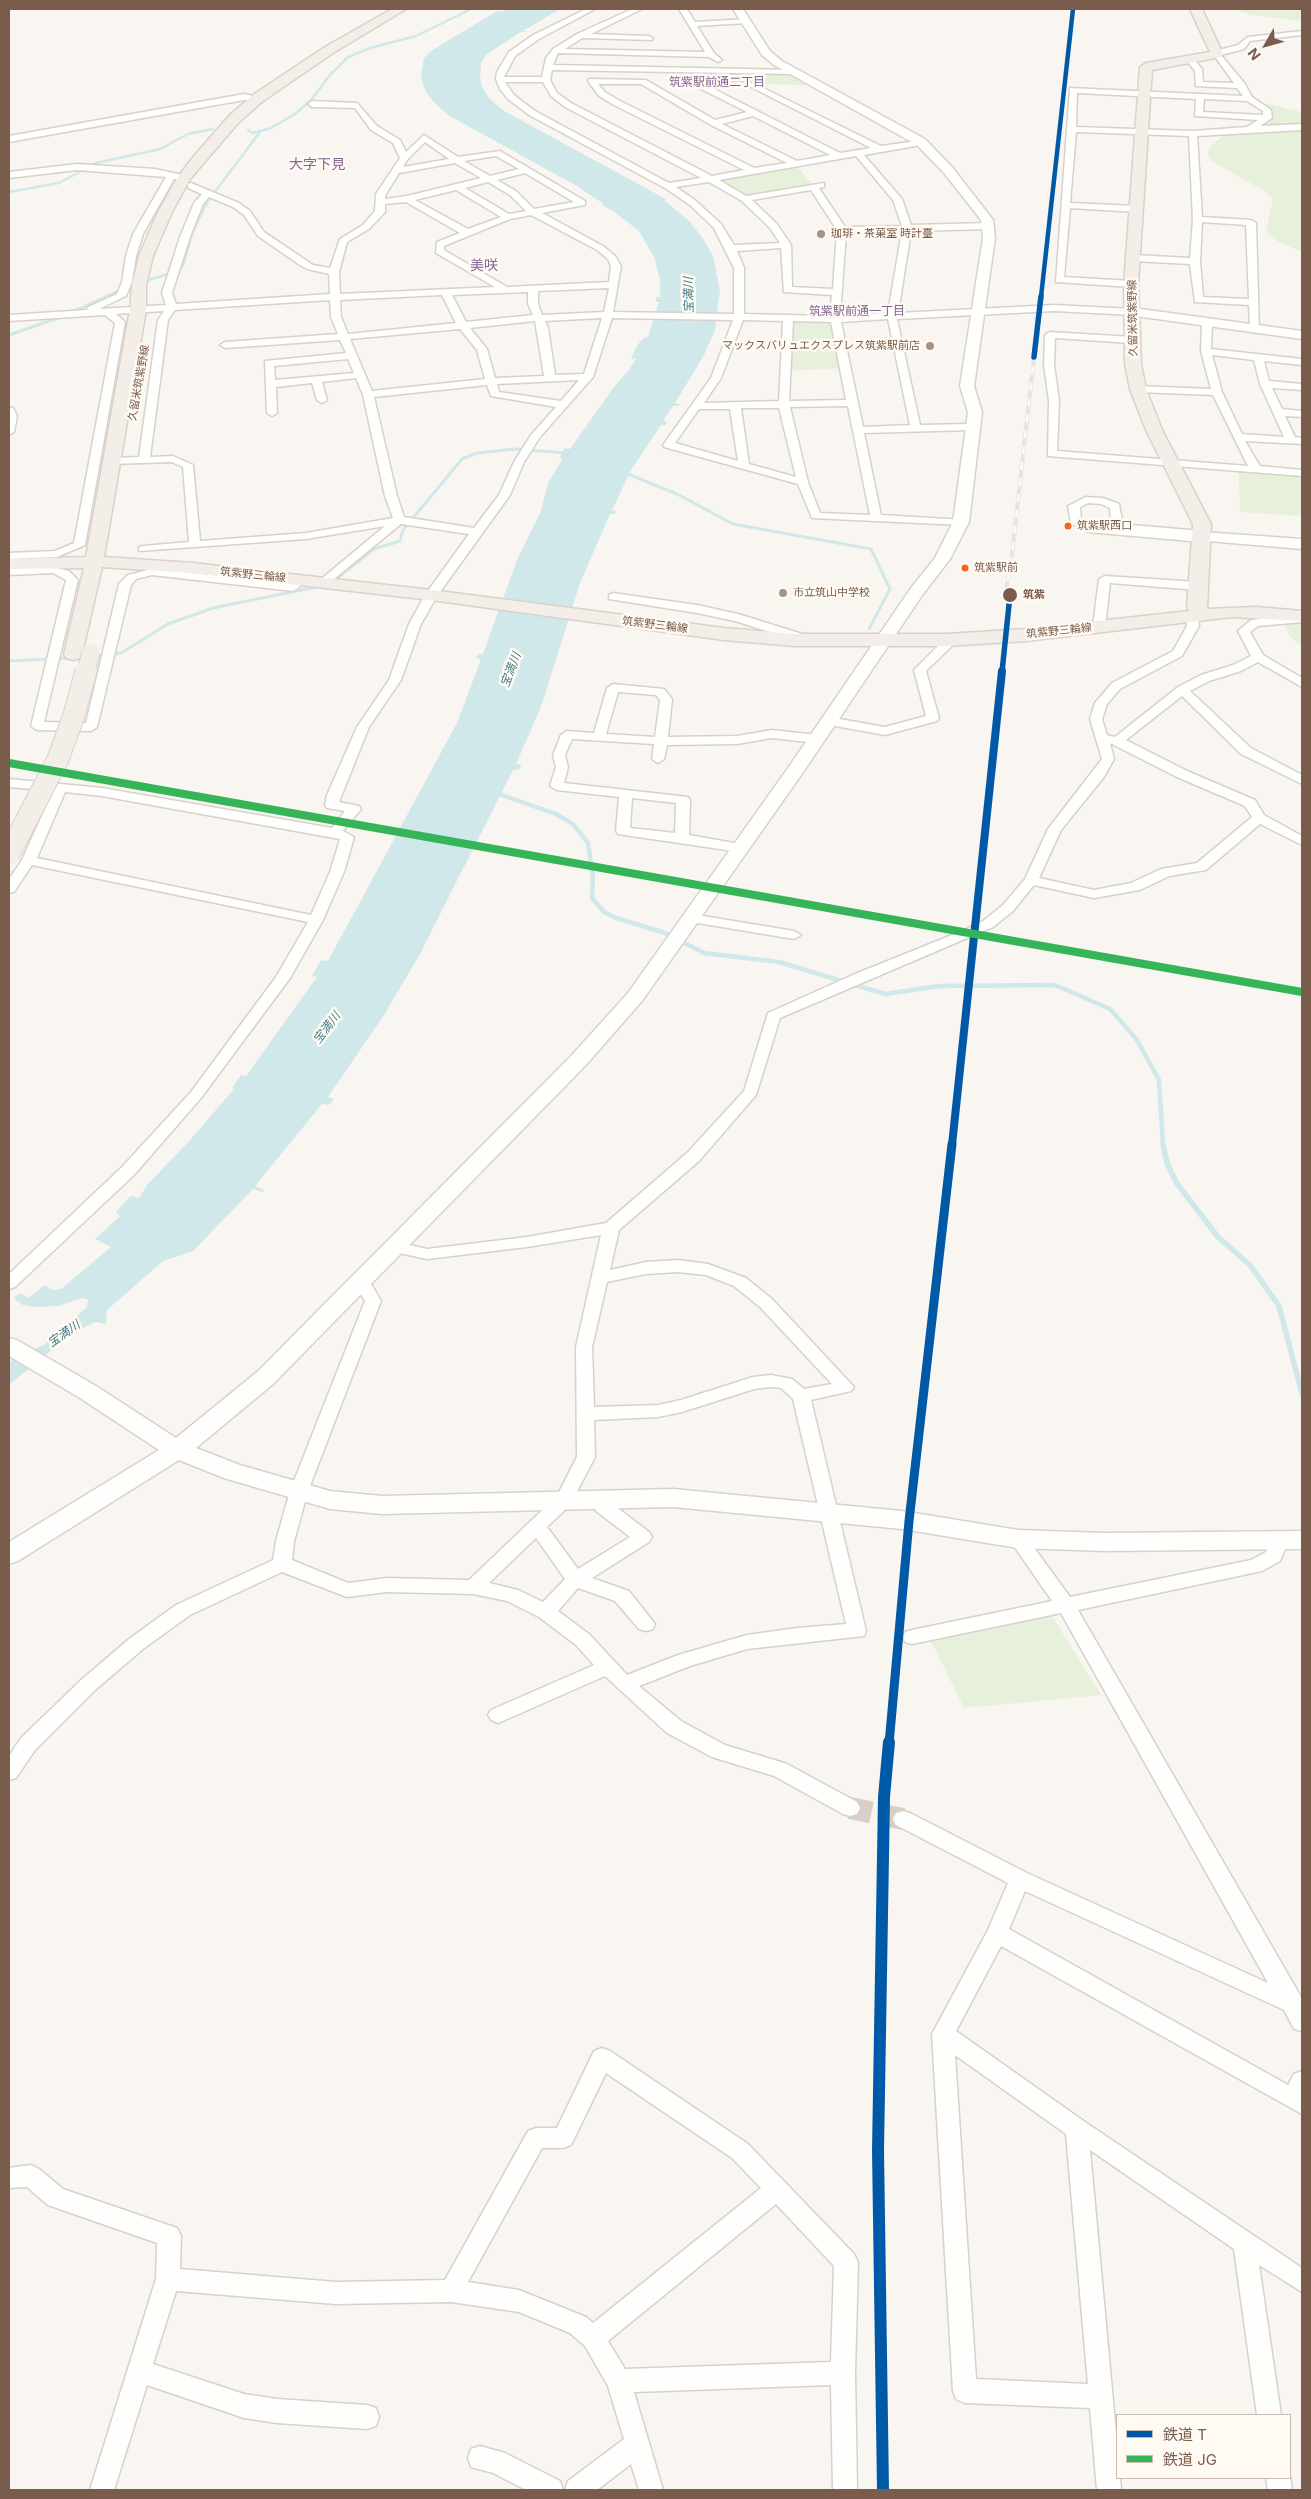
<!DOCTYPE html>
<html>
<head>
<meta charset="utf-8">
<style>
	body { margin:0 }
	#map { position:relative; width:1311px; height:2499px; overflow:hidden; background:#f9f5f0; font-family:Inter,"Noto Sans JP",sans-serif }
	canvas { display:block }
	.frame { position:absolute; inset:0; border:10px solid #7a5c4d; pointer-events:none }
	.legend { position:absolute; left:1116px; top:2414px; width:175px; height:65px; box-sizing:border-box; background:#fffaf3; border:1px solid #cabbb1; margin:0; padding:6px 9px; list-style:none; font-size:15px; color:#7a5c4d }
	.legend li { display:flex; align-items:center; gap:10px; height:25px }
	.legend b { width:25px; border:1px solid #cabbb1 }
	.north { position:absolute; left:1241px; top:20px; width:50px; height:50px; -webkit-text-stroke:4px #fffaf3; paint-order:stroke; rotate:232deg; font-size:14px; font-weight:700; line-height:20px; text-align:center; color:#7a5c4d }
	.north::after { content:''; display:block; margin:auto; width:18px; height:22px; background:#7a5c4d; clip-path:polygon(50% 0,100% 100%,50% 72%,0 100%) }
</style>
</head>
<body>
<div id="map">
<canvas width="1311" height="2499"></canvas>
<div class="frame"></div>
<ul class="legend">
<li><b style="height:6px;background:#0059a6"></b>鉄道 T</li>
<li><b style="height:6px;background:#36b558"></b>鉄道 JG</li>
</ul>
<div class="north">N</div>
</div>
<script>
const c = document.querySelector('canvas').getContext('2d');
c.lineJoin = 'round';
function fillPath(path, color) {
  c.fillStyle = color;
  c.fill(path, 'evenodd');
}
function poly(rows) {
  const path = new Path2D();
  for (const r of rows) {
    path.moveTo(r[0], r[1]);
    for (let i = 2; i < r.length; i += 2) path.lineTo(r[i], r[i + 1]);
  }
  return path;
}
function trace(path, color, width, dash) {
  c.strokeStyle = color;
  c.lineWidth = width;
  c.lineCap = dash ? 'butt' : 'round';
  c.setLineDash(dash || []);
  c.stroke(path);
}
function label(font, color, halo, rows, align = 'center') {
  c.font = font + ' Inter,"Noto Sans JP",sans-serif';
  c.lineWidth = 5;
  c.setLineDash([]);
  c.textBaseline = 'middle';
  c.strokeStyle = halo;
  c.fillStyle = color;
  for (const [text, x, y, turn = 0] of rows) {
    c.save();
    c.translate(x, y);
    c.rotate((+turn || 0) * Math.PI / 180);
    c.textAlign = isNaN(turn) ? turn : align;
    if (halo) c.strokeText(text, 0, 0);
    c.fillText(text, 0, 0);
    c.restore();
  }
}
const green = poly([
	[1228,9,1302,9,1302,21,1254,15],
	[680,70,783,72,807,85,681,83],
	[1264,103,1302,112,1302,252,1277,241,1266,232,1273,198,1266,192,1212,161,1208,155,1211,145,1224,135,1262,118],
	[796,164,814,187,745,199,711,179],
	[788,318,835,319,846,368,785,371],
	[1239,471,1302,476,1302,516,1240,512],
	[1302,615,1302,647,1290,636,1285,626,1291,618],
	[1052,1616,1101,1695,964,1708,930,1639]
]);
const water = poly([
	[508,9,560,9,523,31,533,31,521,32,487,54,481,63,480,77,482,87,489,98,504,111,666,199,664,200,690,222,704,240,713,256,720,290,717,312,724,314,717,314,715,330,704,355,675,403,682,405,673,406,663,420,667,422,665,425,661,425,631,470,612,510,616,511,615,514,610,514,580,583,542,704,516,764,522,765,518,770,513,770,420,954,384,1015,328,1097,334,1099,329,1105,322,1104,255,1186,264,1190,263,1192,253,1189,193,1251,163,1261,107,1310,106,1324,95,1322,87,1326,54,1348,9,1385,9,1362,45,1344,87,1307,88,1300,83,1298,58,1306,36,1307,23,1305,15,1300,15,1297,20,1293,29,1298,44,1285,53,1290,61,1289,111,1247,95,1239,120,1216,116,1212,131,1196,139,1198,147,1185,191,1139,234,1089,232,1088,241,1075,246,1076,317,977,312,976,321,960,328,961,457,723,481,659,476,658,478,654,483,654,517,560,541,511,548,483,563,459,559,458,565,448,570,449,614,387,629,370,636,359,631,358,639,343,644,338,648,337,659,302,656,302,656,297,660,297,660,281,655,259,639,231,613,211,602,205,604,204,575,185,448,115,433,101,426,92,421,78,419,78,421,77,424,58,431,51,497,11,503,12]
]);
const streamFar3 = poly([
	[248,130,253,133,271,128,295,114,312,99,330,75,348,57,370,48,416,36,471,9],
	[9,192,59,183,96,163,160,149,188,134,213,129],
	[105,297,135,284,178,271,183,266,193,231,208,201,260,132]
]);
const streamFar2 = poly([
	[9,335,58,318,108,296],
	[623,472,677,494,733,524,871,549,890,589,869,629],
	[332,582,374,549,400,541,403,530,462,459,477,453,515,449,567,453],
	[9,661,108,656,123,652,168,624,213,608,322,586]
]);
const streamFar1 = poly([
	[496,793,556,814,573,824,588,843,593,878,592,898,604,912,616,918,665,933,704,953,779,962,885,994,940,986,1055,985,1110,1009,1137,1040,1159,1080,1163,1145]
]);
const stream = poly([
	[1163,1144,1167,1163,1176,1182,1218,1237,1250,1265,1279,1306,1302,1394]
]);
const streetTunnel = poly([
	[850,1808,903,1819]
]);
const street = poly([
	[586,9,595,9,539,39,515,56,504,77,542,77,546,58,553,49,577,34,632,9,642,9,591,34,649,36,653,38,652,40,582,38,565,49,705,52,679,9,687,9,695,22,746,19,750,21,746,23,697,26,714,53,722,60,718,62,709,57,558,53,553,65,795,70,795,74,792,74,552,70,550,80,557,93,571,103,712,176,744,170,612,104,599,96,588,81,589,79,646,80,715,120,747,112,699,88,694,83,695,81,753,83,881,146,924,140,925,142,921,145,864,155,902,199,911,225,989,223,994,226,989,229,911,231,898,313,1054,305,1133,309,1138,312,1133,315,1054,311,897,319,920,425,972,424,977,427,972,430,864,433,881,515,965,520,967,522,961,525,812,518,798,484,664,447,663,445,711,378,733,320,612,318,593,377,540,437,524,462,510,495,437,596,421,624,401,680,369,727,339,802,359,806,361,809,343,831,354,837,344,872,323,920,290,978,201,1098,134,1175,15,1287,9,1289,9,1274,122,1167,191,1092,276,977,308,922,32,865,14,892,9,893,9,879,22,860,53,791,9,787,9,779,102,788,332,828,345,811,327,808,325,805,327,795,357,727,389,680,409,624,425,595,469,534,401,524,328,584,324,586,318,582,320,580,385,526,306,539,139,551,139,547,143,546,189,542,183,467,172,462,112,464,107,461,112,458,139,457,158,320,164,311,116,314,125,322,85,545,57,557,9,559,9,553,55,551,74,543,115,323,105,315,9,321,9,315,87,310,88,307,117,294,122,282,126,256,133,234,166,177,77,170,9,178,9,172,77,164,155,169,183,175,183,179,174,179,143,234,136,256,132,282,126,296,99,309,166,305,162,293,180,237,194,203,202,194,188,188,188,184,191,183,239,203,250,211,264,232,313,265,330,268,340,239,363,225,375,211,376,194,400,158,393,143,371,130,355,108,312,107,308,104,312,101,357,103,377,126,400,140,406,152,424,135,458,157,500,151,585,201,585,205,542,213,603,246,615,256,621,266,613,312,734,314,734,268,714,228,690,205,665,188,529,115,508,99,500,89,496,79,497,72,509,52,533,35,586,9],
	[505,82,543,82,551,96,565,107,701,178,669,183,535,111,514,95,505,82],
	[598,84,641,84,711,125,787,163,754,168,618,100,605,92,598,84],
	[708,86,751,87,871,148,840,153,708,86],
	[753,116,830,155,797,161,722,124,753,116],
	[425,142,449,159,403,167,407,160,425,142],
	[496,156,519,169,490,176,464,161,496,156],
	[856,156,893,200,902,226,845,227,819,188,824,187,824,183,746,196,719,180,856,156],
	[455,163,481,178,407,196,385,199,386,194,399,173,455,163],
	[525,173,574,202,534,209,516,191,497,180,525,173],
	[488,182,510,195,526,211,509,214,465,188,488,182],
	[709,182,742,201,770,228,780,243,734,245,721,224,696,201,676,187,709,182],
	[456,190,501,217,468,229,415,200,456,190],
	[811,190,837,230,833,289,792,287,791,245,777,224,752,200,811,190],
	[209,197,233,207,244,215,258,236,300,265,307,269,329,274,330,294,176,304,172,293,190,237,203,204,209,197],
	[406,202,460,233,437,242,436,253,495,287,340,294,339,272,347,242,369,229,385,212,385,204,406,202],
	[531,215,597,250,608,259,611,266,609,282,507,287,444,250,444,246,510,219,531,215],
	[902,231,888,313,840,316,846,233,902,231],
	[781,248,784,292,832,295,830,316,744,314,744,268,737,251,781,248],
	[609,288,604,312,542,315,538,304,538,291,609,288],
	[528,292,528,304,533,315,466,322,452,295,528,292],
	[442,295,456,323,348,334,341,317,340,300,442,295],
	[330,300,331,317,338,334,225,342,220,345,225,348,340,340,346,353,265,361,267,413,272,416,277,413,276,387,312,383,317,400,322,403,327,400,322,382,356,378,363,395,385,496,393,518,306,533,200,541,193,465,173,456,150,457,168,320,175,310,330,300],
	[602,318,584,374,555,375,548,328,545,321,602,318],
	[888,319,910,425,863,427,841,322,888,319],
	[743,320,783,321,779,401,704,403,721,378,743,320],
	[535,321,544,376,495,378,487,349,470,328,535,321],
	[793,321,831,322,846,400,789,401,793,321],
	[460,329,477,350,485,379,372,391,350,339,460,329],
	[348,359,354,373,275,380,274,366,348,359],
	[579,380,561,401,499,392,497,384,579,380],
	[487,385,491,396,556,407,531,435,514,462,499,495,474,528,404,517,397,496,374,397,487,385],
	[848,406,870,515,820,513,808,482,790,407,848,406],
	[741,408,779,408,796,477,749,464,741,408],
	[699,409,730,409,738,461,675,443,699,409],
	[65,792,102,796,340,839,330,872,311,915,37,858,65,792],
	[1302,31,1302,35,1250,41,1244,49,1221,55,1245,84,1252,97,1271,110,1272,118,1260,126,1302,124,1302,130,1197,136,1202,217,1251,220,1256,223,1259,330,1250,328,1249,305,1195,302,1190,264,1134,261,1129,258,1134,255,1190,258,1193,219,1189,136,1076,132,1070,203,1137,206,1142,209,1137,212,1070,208,1064,277,1131,281,1136,284,1131,287,1056,282,1070,88,1243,96,1237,88,1196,86,1195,71,1186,60,1193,58,1202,69,1203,82,1234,83,1213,54,1215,51,1238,45,1248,37,1302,31],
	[1077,93,1196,99,1195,116,1258,120,1247,127,1193,131,1076,127,1077,93],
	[1204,99,1247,101,1263,111,1263,115,1203,112,1204,99],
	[1202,222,1246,225,1249,299,1203,297,1200,261,1202,222],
	[244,94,262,98,258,101,244,100,9,142,9,136,244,94],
	[1207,320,1212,323,1211,349,1302,359,1302,365,1264,361,1269,381,1302,384,1302,390,1272,388,1282,409,1302,411,1302,417,1285,416,1295,437,1302,438,1302,444,1245,441,1260,466,1302,470,1302,476,1048,456,1049,401,1044,365,1045,335,1050,332,1132,337,1137,340,1132,343,1055,338,1054,365,1059,401,1057,451,1248,466,1213,395,1138,392,1133,389,1138,386,1211,389,1201,351,1202,323,1207,320],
	[1212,355,1254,360,1260,384,1284,437,1242,434,1222,392,1212,355],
	[9,407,13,408,17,416,14,432,9,435,9,407],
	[1086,497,1103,498,1119,504,1122,520,1131,525,1202,531,1208,534,1206,536,1208,539,1202,542,1088,532,1071,523,1068,506,1086,497],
	[1088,503,1101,504,1110,508,1111,522,1121,529,1095,527,1081,519,1080,507,1088,503],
	[53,567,69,571,78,580,44,722,86,723,119,584,128,575,152,569,290,583,300,576,306,580,297,589,293,591,152,575,136,579,131,585,97,727,91,731,37,730,31,726,66,580,53,573,9,575,9,569,53,567],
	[1105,576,1198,582,1204,586,1198,590,1110,583,1105,627,1099,631,1093,627,1099,579,1105,576],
	[613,593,697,605,738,614,812,637,814,640,808,644,735,621,697,613,609,599,609,595,613,593],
	[1192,612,1198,616,1199,626,1182,656,1120,689,1107,704,1102,719,1107,735,1115,737,1178,687,1201,675,1233,665,1251,656,1238,631,1251,620,1302,614,1302,622,1258,626,1250,632,1263,655,1302,678,1302,687,1258,662,1241,671,1209,681,1190,691,1251,748,1302,775,1302,784,1241,754,1182,696,1126,740,1187,771,1255,800,1264,815,1302,836,1302,845,1260,824,1206,870,1169,876,1140,890,1094,898,1034,885,1013,911,993,927,780,1018,756,1095,699,1161,619,1230,610,1270,646,1262,678,1260,708,1264,746,1278,772,1299,854,1387,851,1391,811,1400,866,1631,864,1636,747,1649,690,1666,639,1686,681,1721,725,1745,787,1764,857,1802,860,1808,857,1814,850,1816,843,1814,774,1776,712,1757,667,1733,605,1676,505,1720,498,1723,491,1720,488,1715,491,1710,594,1665,576,1645,539,1617,507,1601,473,1594,387,1592,347,1597,282,1572,190,1615,143,1649,94,1691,35,1750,16,1778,9,1780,9,1756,21,1738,80,1681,129,1639,176,1605,273,1560,276,1541,290,1491,365,1301,353,1281,355,1277,367,1277,381,1301,308,1491,294,1541,292,1560,348,1583,387,1578,469,1580,557,1496,577,1457,576,1347,601,1235,527,1247,427,1259,390,1251,388,1247,390,1243,396,1242,427,1249,527,1237,606,1223,687,1153,744,1091,768,1013,855,974,962,931,983,921,1003,905,1025,879,1048,829,1102,759,1090,719,1095,703,1112,683,1173,651,1187,626,1186,616,1192,612],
	[1110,743,1177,777,1245,806,1252,817,1197,863,1161,869,1131,883,1094,890,1039,878,1061,830,1104,777,1114,759,1110,743],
	[678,1272,706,1275,734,1286,760,1307,832,1384,804,1389,792,1379,771,1375,753,1377,681,1400,658,1405,594,1407,592,1347,607,1282,646,1274,678,1272],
	[771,1387,781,1388,793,1399,846,1624,797,1628,747,1635,678,1655,627,1675,590,1635,558,1611,578,1588,615,1601,639,1629,646,1631,653,1629,655,1624,629,1591,592,1578,649,1542,652,1537,649,1532,611,1503,608,1494,602,1492,596,1494,593,1506,596,1511,630,1537,578,1569,547,1527,570,1505,595,1457,594,1420,658,1417,682,1412,754,1389,771,1387],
	[536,1538,565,1579,543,1602,518,1590,489,1583,536,1538],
	[952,635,956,636,958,639,956,642,926,671,939,718,937,721,885,735,830,725,828,722,830,719,834,718,885,727,926,716,914,670,948,636,952,635],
	[613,684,664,689,672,699,668,737,737,736,772,730,817,735,823,739,817,743,772,738,737,744,667,745,664,759,658,763,652,759,654,744,572,739,565,755,568,767,564,783,688,797,690,800,689,835,740,844,747,848,740,852,618,834,616,831,619,797,557,790,550,786,556,767,553,755,561,735,567,731,594,733,607,688,613,684],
	[618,692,656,695,660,700,655,737,606,734,618,692],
	[632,798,676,803,675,833,630,828,632,798],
	[691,914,794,931,801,935,794,939,686,921,684,918,691,914],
	[1018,1532,1024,1534,1070,1597,1251,1560,1266,1552,1274,1535,1280,1533,1286,1535,1289,1540,1280,1561,1262,1571,1078,1610,1301,1997,1302,2031,1294,2029,1284,2010,1025,1891,1009,1929,1288,2085,1294,2074,1302,2071,1302,2114,1001,1946,956,2031,1085,2122,1302,2268,1302,2292,1259,2265,1281,2415,1257,2415,1234,2249,1090,2150,1117,2445,1117,2478,1120,2478,1121,2490,1097,2490,1090,2408,965,2403,956,2399,953,2391,932,2034,988,1930,1008,1883,896,1825,893,1819,896,1813,903,1811,910,1813,1027,1873,1268,1983,1061,1613,912,1644,905,1642,903,1637,905,1632,912,1630,1052,1601,1009,1539,1012,1534,1018,1532],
	[955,2055,1066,2134,1088,2384,976,2379,955,2055],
	[602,2048,610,2051,748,2144,854,2254,858,2262,855,2373,857,2490,833,2490,831,2385,634,2392,663,2490,639,2490,631,2464,597,2490,565,2490,568,2481,624,2439,608,2386,585,2346,570,2333,519,2312,451,2302,336,2304,176,2291,153,2364,244,2394,277,2399,367,2405,376,2408,379,2417,376,2426,367,2429,277,2423,244,2418,147,2385,114,2490,90,2490,156,2279,157,2243,48,2205,27,2187,9,2188,9,2168,31,2165,39,2169,63,2189,177,2228,181,2236,180,2269,336,2282,445,2280,528,2131,536,2128,557,2128,594,2051,602,2048],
	[606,2073,732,2158,761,2188,593,2323,586,2317,519,2290,468,2282,542,2148,563,2148,571,2145,606,2073],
	[776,2204,834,2266,831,2362,625,2369,608,2341,776,2204],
	[480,2446,505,2453,560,2481,563,2490,526,2490,493,2473,471,2467,468,2458,471,2449,480,2446],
	[1290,2477,1292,2490,1268,2490,1266,2478,1290,2477]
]);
const secondary = poly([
	[733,9,743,9,770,51,782,61,925,139,952,167,993,220,995,238,974,386,982,412,969,522,950,559,923,594,804,771,642,1001,585,1066,273,1384,196,1448,240,1465,330,1491,382,1496,673,1489,902,1511,1018,1530,1105,1533,1302,1531,1302,1549,1105,1551,1018,1548,902,1529,673,1507,382,1514,330,1509,224,1478,179,1460,18,1561,9,1564,9,1542,159,1450,80,1398,9,1356,9,1338,17,1340,96,1386,176,1438,257,1372,571,1056,628,993,788,768,911,588,935,558,953,522,968,412,960,386,983,238,981,220,944,173,917,145,774,65,762,55,733,9],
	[1133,308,1302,331,1302,339,1128,315,1126,312,1133,308],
	[1202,532,1302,539,1302,549,1196,540,1194,537,1202,532]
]);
const primary = poly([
	[392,9,406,9,333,53,263,101,239,122,190,179,172,212,153,256,146,286,146,310,104,557,193,563,431,590,724,628,795,634,947,634,1026,629,1189,611,1187,606,1193,524,1146,430,1130,389,1125,364,1124,284,1140,67,1146,63,1210,52,1190,9,1202,9,1223,54,1221,57,1152,70,1138,284,1141,364,1146,389,1162,430,1211,524,1207,609,1257,607,1302,611,1302,621,1232,617,1026,641,947,646,795,646,724,640,431,600,193,573,102,567,82,654,80,658,73,660,66,658,64,654,84,568,9,569,9,559,86,557,130,310,132,286,139,256,158,212,177,178,194,156,229,116,253,95,325,47,392,9]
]);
const rail = poly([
	[1005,597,1012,554,1034,357]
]);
const primaryBridgeFar1 = poly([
	[86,672,91,652]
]);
const primaryBridge = poly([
	[9,854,58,759,74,715,86,671]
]);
const rail1Far4 = poly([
	[1041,297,1073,9]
]);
const rail1Far3 = poly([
	[1034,357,1041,296],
	[1002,672,1010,595]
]);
const rail1Far2 = poly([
	[952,1145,1002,671]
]);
const rail1Far1 = poly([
	[889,1744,909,1521,952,1144]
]);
const rail1 = poly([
	[883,2490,878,2150,884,1797,889,1742]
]);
const rail2 = poly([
	[9,763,1302,992]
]);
const markers = [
	[821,234,5,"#a69286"],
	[930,346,5,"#a69286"],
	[1068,526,4.5,"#f26522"],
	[965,568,4.5,"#f26522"],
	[783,593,5,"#a69286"],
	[1010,595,8,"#7a5c4d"]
];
const farPoinames = [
	["珈琲・茶菓室 時計臺",831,234],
	["マックスバリュエクスプレス筑紫駅前店",920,346,"right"],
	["市立筑山中学校",793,593]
];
const farStreetnames = [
	["久留米筑紫野線",1133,318,-91],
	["久留米筑紫野線",139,383,-80],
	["筑紫野三輪線",253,575,6],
	["筑紫野三輪線",655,625,7],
	["筑紫野三輪線",1059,631,-6]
];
const farBusnames = [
	["筑紫駅西口",1077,526],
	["筑紫駅前",974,568]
];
const farStopnames = [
	["筑紫",1023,595]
];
const farNeighbourhoodnames = [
	["筑紫駅前通二丁目",717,82],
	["筑紫駅前通一丁目",857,311]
];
const farWaternames = [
	["宝満川",689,295,-91],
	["宝満川",511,670,-69],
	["宝満川",327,1028,-53],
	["宝満川",64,1334,-35]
];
const farQuarternames = [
	["大字下見",317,165],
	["美咲",484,266]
];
fillPath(green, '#e7f0db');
fillPath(water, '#d0e8ea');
trace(streamFar3, '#d0e8ea', 2.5);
trace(streamFar2, '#d0e8ea', 3);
trace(streamFar1, '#d0e8ea', 4.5);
trace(stream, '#d0e8ea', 5.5);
trace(streetTunnel, '#d9cfc7', 22, [22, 11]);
trace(street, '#d7d1cb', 3);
trace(secondary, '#d9d2cb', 3);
trace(primary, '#dad1cc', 3);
fillPath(street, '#fefefd');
fillPath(secondary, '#fefefd');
fillPath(primary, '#f3eee8');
trace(rail, '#e6e3e7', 4);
trace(rail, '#fffaf3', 2.5, [8]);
trace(primaryBridgeFar1, '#dad1cc', 19, []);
trace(primaryBridge, '#dad1cc', 23, []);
trace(primaryBridgeFar1, '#f3eee8', 17);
trace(primaryBridge, '#f3eee8', 21);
trace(rail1Far4, '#0059a6', 4.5);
trace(rail1Far3, '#0059a6', 5.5);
trace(rail1Far2, '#0059a6', 8);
trace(rail1Far1, '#0059a6', 9);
trace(rail1, '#0059a6', 12);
trace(rail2, '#36b558', 8);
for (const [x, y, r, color] of markers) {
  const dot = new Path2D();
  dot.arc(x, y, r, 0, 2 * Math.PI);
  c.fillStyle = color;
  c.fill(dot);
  trace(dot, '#fffaf3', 2);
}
label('11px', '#7a5c4d', '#fffaf3', farPoinames, 'left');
label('11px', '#7a5c4d', '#fffaf3', farStreetnames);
label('11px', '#7a5c4d', '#fffaf3', farBusnames, 'left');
label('bold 11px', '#7a5c4d', '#fffaf3', farStopnames, 'left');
label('12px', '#846695', '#fffaf3', farNeighbourhoodnames);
label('italic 12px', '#437c86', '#fffaf3', farWaternames);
label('14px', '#846695', '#fffaf3', farQuarternames);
</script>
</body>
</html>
